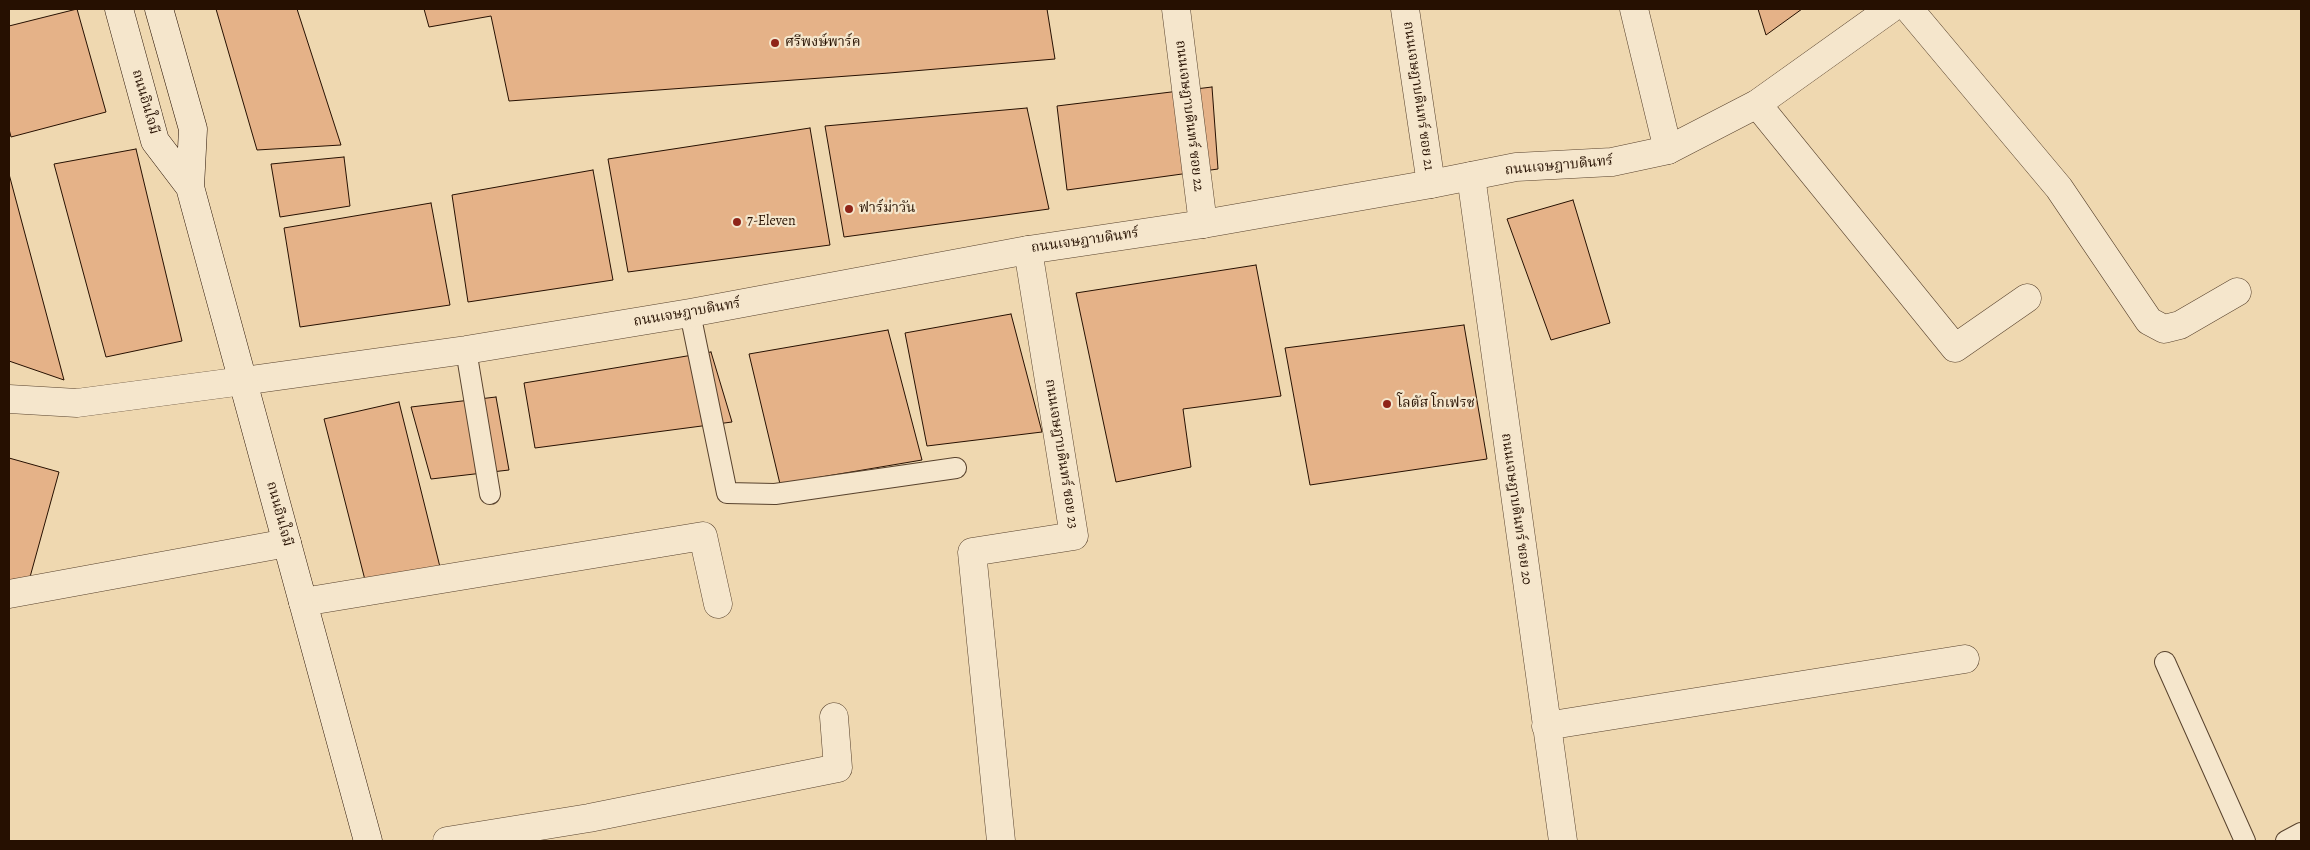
<!DOCTYPE html>
<html>
<head>
<meta charset="utf-8">
<style>
	body { margin:0 }
	#map { position:relative; width:2310px; height:850px; overflow:hidden; background:#efd8b0; font-family:Alegreya,serif }
	canvas { display:block }
	.frame { position:absolute; inset:0; border:10px solid #261001; pointer-events:none }
</style>
</head>
<body>
<div id="map">
<canvas width="2310" height="850"></canvas>
<div class="frame"></div>
</div>
<script>
const c = document.querySelector('canvas').getContext('2d');
c.lineJoin = 'round';
function fillPath(path, color) {
  c.fillStyle = color;
  c.fill(path, 'evenodd');
}
function poly(rows) {
  const path = new Path2D();
  for (const r of rows) {
    path.moveTo(r[0], r[1]);
    for (let i = 2; i < r.length; i += 2) path.lineTo(r[i], r[i + 1]);
  }
  return path;
}
function trace(path, color, width, dash) {
  c.strokeStyle = color;
  c.lineWidth = width;
  c.lineCap = dash ? 'butt' : 'round';
  c.setLineDash(dash || []);
  c.stroke(path);
}
function label(font, color, halo, rows, align = 'center') {
  c.font = font + ' Alegreya,"Noto Serif Thai",serif';
  c.lineWidth = 4.5;
  c.setLineDash([]);
  c.textBaseline = 'middle';
  c.strokeStyle = halo;
  c.fillStyle = color;
  for (const [text, x, y, turn = 0] of rows) {
    c.save();
    c.translate(x, y);
    c.rotate((+turn || 0) * Math.PI / 180);
    c.textAlign = isNaN(turn) ? turn : align;
    if (halo) c.strokeText(text, 0, 0);
    c.fillText(text, 0, 0);
    c.restore();
  }
}
const building = poly([
	[77,9,106,112,11,137,9,129,9,26,77,9],
	[216,9,297,9,341,145,257,150,216,9],
	[424,9,1047,9,1055,59,889,73,509,101,491,16,429,27,424,9],
	[1758,9,1802,9,1766,35,1758,9],
	[1212,87,1218,169,1067,190,1057,106,1212,87],
	[1027,108,1049,209,844,237,825,126,1027,108],
	[810,128,830,245,628,272,608,159,810,128],
	[136,149,182,341,106,357,54,164,136,149],
	[344,157,350,206,280,217,271,164,344,157],
	[593,170,613,280,468,302,452,195,593,170],
	[9,174,64,380,9,361,9,174],
	[1573,200,1610,323,1551,340,1507,219,1573,200],
	[431,203,450,305,300,327,284,228,431,203],
	[1256,265,1281,396,1183,409,1191,467,1116,482,1076,293,1256,265],
	[1011,314,1042,432,927,446,905,333,1011,314],
	[1464,325,1487,459,1310,485,1285,348,1464,325],
	[888,330,922,460,780,484,749,354,888,330],
	[711,352,732,422,535,448,524,383,711,352],
	[496,397,509,470,431,479,411,407,496,397],
	[399,402,440,567,365,580,324,419,399,402],
	[9,458,59,472,30,577,9,580,9,458]
]);
const service = poly([
	[690,313,727,493,775,494,956,468],
	[466,350,490,494],
	[2165,662,2245,841],
	[2286,841,2301,833]
]);
const minor = poly([
	[1176,9,1203,224],
	[1405,9,1431,184],
	[1634,9,1668,150],
	[1909,9,2059,188,2149,321,2164,329,2180,325,2237,292],
	[1757,104,1955,348,2027,298],
	[1471,176,1563,841],
	[9,399,77,403,243,381],
	[9,594,287,543],
	[303,602,703,536,718,604],
	[1546,726,1965,659],
	[447,841,589,818,838,768,834,717],
	[1001,841,972,552,1074,536,1028,250]
]);
const tertiary = poly([
	[243,381,466,350,690,313,1028,250,1203,224,1431,184,1516,167,1612,162,1668,150,1757,104,1890,9]
]);
const secondary = poly([
	[119,9,155,141,190,187],
	[159,9,193,129,190,187,368,841]
]);
const markers = [
	[775,43,5,"#8f2418"],
	[849,209,5,"#8f2418"],
	[737,222,5,"#8f2418"],
	[1387,404,5,"#8f2418"]
];
const poiNames = [
	["ศรีพงษ์พาร์ค",785,43],
	["ฟาร์ม่าวัน",859,209],
	["7-Eleven",747,222],
	["โลตัส โกเฟรช",1397,404]
];
const streetNames = [
	["ถนนเจษฎาบดินทร์ ซอย 21",1418,96,82],
	["ถนนอินใจมี",145,102,74],
	["ถนนเจษฎาบดินทร์ ซอย 22",1189,116,83],
	["ถนนเจษฎาบดินทร์",1559,166,-5],
	["ถนนเจษฎาบดินทร์",1085,241,-8],
	["ถนนเจษฎาบดินทร์",687,313,-10],
	["ถนนเจษฎาบดินทร์ ซอย 23",1061,454,81],
	["ถนนเจษฎาบดินทร์ ซอย 20",1516,509,82],
	["ถนนอินใจมี",279,514,75]
];
fillPath(building, '#e5b288');
trace(building, '#261001', 1);
trace(service, '#58422d', 22);
trace(minor, '#58422d', 29);
trace(tertiary, '#58422d', 29);
trace(secondary, '#261001', 29);
trace(service, '#f5e6cc', 20);
trace(minor, '#f5e6cc', 28);
trace(tertiary, '#f5e6cc', 28);
trace(secondary, '#f5e6cc', 28);
for (const [x, y, r, color] of markers) {
  const dot = new Path2D();
  dot.arc(x, y, r, 0, 2 * Math.PI);
  c.fillStyle = color;
  c.fill(dot);
  trace(dot, '#f5e6cc', 2);
}
label('14px', '#261001', '#f5e6cc', poiNames, 'left');
label('14px', '#261001', '#f5e6cc', streetNames);
</script>
</body>
</html>
